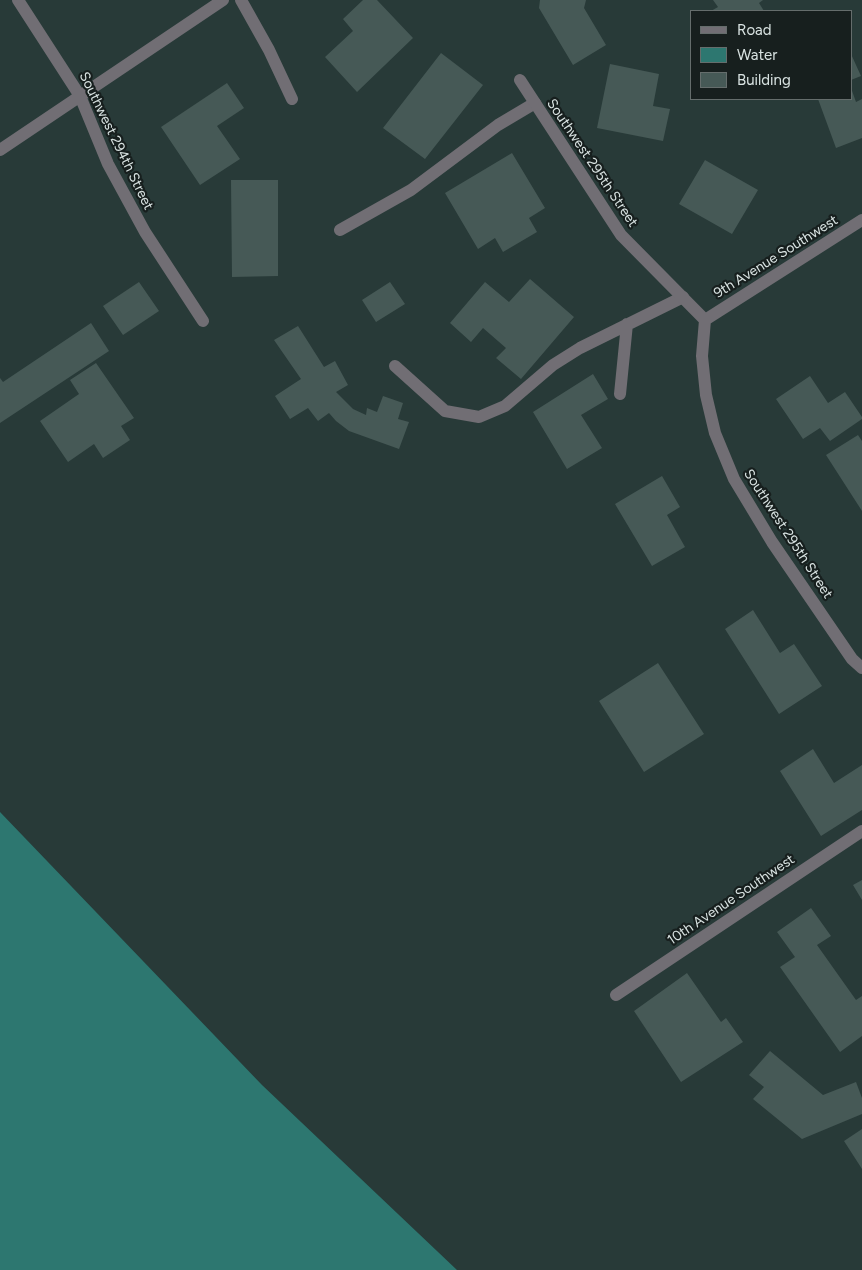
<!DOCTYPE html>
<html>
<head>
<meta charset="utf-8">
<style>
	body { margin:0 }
	#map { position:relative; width:862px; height:1270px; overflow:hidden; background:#283a38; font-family:Figtree,sans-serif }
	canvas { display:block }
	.legend { position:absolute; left:690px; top:10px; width:162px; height:90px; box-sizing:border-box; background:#171f1e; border:1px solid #656d6c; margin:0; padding:6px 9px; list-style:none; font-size:15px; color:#d9e3e2 }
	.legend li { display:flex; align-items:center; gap:10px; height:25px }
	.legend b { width:25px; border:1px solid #656d6c }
</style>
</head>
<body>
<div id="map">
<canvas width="862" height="1270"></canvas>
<ul class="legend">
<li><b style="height:6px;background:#716e74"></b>Road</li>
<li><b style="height:14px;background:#2d7770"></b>Water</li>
<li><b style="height:14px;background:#465956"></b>Building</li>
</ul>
</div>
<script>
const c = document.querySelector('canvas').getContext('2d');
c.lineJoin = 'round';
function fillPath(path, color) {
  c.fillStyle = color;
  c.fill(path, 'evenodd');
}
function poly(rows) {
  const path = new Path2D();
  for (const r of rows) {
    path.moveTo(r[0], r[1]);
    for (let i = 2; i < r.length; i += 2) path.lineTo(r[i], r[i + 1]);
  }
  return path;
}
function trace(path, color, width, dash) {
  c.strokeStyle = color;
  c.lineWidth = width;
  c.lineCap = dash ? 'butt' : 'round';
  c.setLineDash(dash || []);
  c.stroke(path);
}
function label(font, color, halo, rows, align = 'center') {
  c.font = font + ' Figtree,sans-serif';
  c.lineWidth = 4.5;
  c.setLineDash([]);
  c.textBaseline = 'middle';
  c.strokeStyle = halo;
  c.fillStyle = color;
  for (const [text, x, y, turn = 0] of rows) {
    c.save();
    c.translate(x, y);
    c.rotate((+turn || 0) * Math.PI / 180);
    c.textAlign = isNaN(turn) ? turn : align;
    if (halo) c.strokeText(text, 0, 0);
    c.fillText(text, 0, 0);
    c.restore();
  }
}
const water = poly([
	[0,812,262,1085,457,1270,0,1270]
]);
const building = poly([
	[363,0,377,0,413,38,357,92,325,57,353,31,343,19],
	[540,0,586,0,584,8,606,45,573,65,539,8],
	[713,0,763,0,759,3,764,11,711,11,718,7],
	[441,53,483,85,425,159,383,128],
	[851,54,861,76,851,80],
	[610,64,659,74,653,106,670,109,663,141,597,128],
	[227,83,244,108,217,126,240,159,200,185,161,127],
	[851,88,856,102,862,99,862,138,836,148,818,99,851,99],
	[512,153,545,208,529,218,537,232,503,252,495,238,478,249,445,193],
	[705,160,758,190,732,234,679,204],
	[231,180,278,180,278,276,232,277],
	[530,279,574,317,521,379,496,358,506,348,483,328,471,342,450,323,485,282,509,302],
	[139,282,159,311,123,335,103,306],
	[390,282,405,304,376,322,362,300],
	[91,323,109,351,0,423,0,378,3,382],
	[298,326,324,367,335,361,348,385,336,392,353,409,366,415,367,408,377,412,383,396,403,403,398,419,409,422,399,449,349,431,336,421,329,413,318,421,308,408,290,419,275,396,301,379,274,340],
	[96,363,134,418,121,426,130,440,103,458,94,444,68,462,40,421,79,394,70,380],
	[593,374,608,399,581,415,602,448,567,469,533,412],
	[810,376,828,403,845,392,862,417,862,419,830,441,820,428,803,439,776,399],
	[858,435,862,441,862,511,826,455],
	[662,476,680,507,667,515,685,547,652,566,615,504],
	[753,610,780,653,794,644,822,686,779,714,725,629],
	[658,663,704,734,644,772,599,701],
	[813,749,834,783,862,765,862,810,821,836,780,771],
	[862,880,862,900,853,885],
	[811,908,831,936,817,945,856,1000,862,996,862,1036,840,1052,780,967,795,957,777,932],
	[687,973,721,1022,726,1018,743,1042,681,1082,634,1011],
	[770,1051,823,1095,856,1082,862,1098,862,1114,802,1139,753,1099,764,1087,749,1075],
	[862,1129,862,1169,844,1141]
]);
const service = poly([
	[241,0,269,50,292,99],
	[340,230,411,190,498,125,535,103],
	[395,366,445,411,479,417,505,406,553,365,580,348,683,297],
	[620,394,627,324]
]);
const minor = poly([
	[18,0,80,96,108,164,145,232,203,321],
	[520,80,621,235,705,320,702,356,706,395,715,433,734,479,772,542,852,659,862,668],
	[0,150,223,0],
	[705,320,862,220],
	[616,995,862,831]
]);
const streetNames = [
	["Southwest 294th Street",116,141,64],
	["Southwest 295th Street",592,163,56],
	["9th Avenue Southwest",776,257,-32],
	["Southwest 295th Street",788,534,57],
	["10th Avenue Southwest",731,900,-34]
];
fillPath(water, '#2d7770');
fillPath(building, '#465956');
trace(service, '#716e74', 12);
trace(minor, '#716e74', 12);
label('14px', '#d9e3e2', '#171f1e', streetNames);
</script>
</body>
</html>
